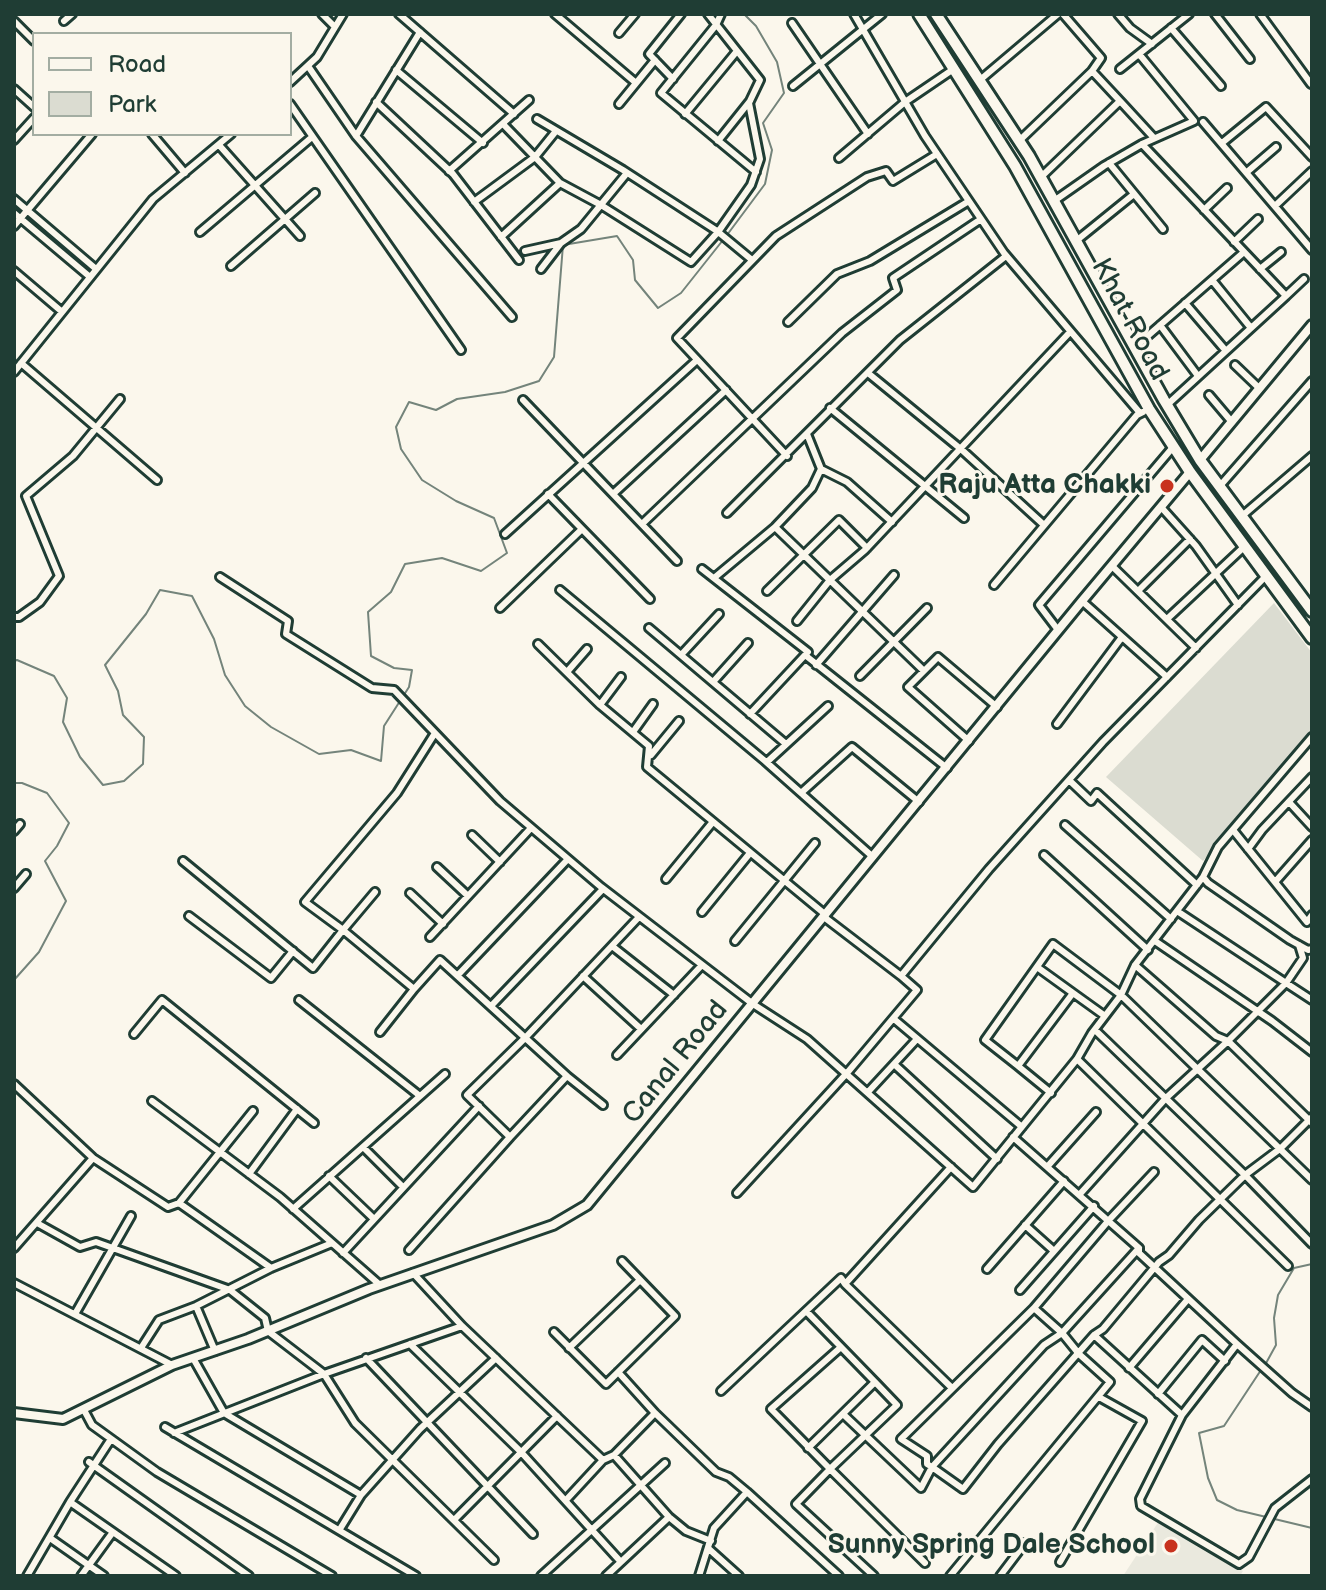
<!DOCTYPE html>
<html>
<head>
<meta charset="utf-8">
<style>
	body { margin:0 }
	#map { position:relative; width:1326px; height:1590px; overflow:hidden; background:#fbf7ec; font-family:"Balsamiq Sans",sans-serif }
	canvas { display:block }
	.frame { position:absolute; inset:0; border:16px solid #1f3d34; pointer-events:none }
	.legend { position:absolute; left:32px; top:32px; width:260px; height:104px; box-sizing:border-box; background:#fbf7ec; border:2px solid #a3ada2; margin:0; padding:10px 14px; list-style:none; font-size:24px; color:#1f3d34 }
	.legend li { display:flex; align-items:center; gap:16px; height:40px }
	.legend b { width:40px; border:2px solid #a3ada2 }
</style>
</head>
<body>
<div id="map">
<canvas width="1326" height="1590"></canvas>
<div class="frame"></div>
<ul class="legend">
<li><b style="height:10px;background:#fbf7ec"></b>Road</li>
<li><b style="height:22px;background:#dbdcd1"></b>Park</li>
</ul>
</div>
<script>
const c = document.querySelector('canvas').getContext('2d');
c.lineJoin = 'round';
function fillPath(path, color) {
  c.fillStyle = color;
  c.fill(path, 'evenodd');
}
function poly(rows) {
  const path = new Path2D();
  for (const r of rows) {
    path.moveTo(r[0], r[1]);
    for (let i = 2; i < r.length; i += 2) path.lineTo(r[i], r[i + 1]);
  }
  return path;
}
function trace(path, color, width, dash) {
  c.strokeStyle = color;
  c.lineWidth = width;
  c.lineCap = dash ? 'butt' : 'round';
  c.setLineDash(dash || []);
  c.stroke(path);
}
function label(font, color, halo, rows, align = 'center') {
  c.font = font + ' "Balsamiq Sans",sans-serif';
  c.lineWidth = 6;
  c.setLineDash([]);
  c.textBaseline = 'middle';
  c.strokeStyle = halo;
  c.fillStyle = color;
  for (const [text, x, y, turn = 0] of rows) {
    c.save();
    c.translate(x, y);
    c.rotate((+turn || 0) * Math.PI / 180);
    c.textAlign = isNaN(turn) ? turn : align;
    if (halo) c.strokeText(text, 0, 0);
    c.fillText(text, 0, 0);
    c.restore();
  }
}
const built = poly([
	[1159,1521,1243,1571,1240,1576,1123,1576]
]);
const green = poly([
	[1274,603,1312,653,1312,733,1203,861,1106,777]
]);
const stream = poly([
	[727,235,765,184,772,150,763,123,784,93,777,62,756,26,744,14],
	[14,661,17,660,54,676,67,698,63,722,80,757,103,785,124,781,143,764,144,737,123,715,118,691,105,665,146,614,160,590,192,596,214,639,225,675,245,706,271,727,319,754,351,750,381,761,384,726,409,687,412,670,394,668,371,656,368,612,391,592,405,564,442,558,481,571,507,553,494,518,456,501,422,480,401,449,396,427,409,402,436,410,457,399,505,392,539,381,554,357,563,245,617,236,633,260,635,280,658,308,681,293,723,240],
	[14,783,22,783,47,793,69,823,57,846,45,861,66,901,39,952,14,980],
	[1265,1365,1276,1345,1274,1318,1278,1295,1294,1268,1312,1264],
	[1261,1370,1224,1426,1199,1433,1208,1478,1217,1500,1237,1510,1312,1528]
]);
const minor = poly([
	[322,14,335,27],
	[399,14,514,114],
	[555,14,636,83],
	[721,14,716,25,661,93,756,172],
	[854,14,925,136,1004,253,1140,413],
	[1063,14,1101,58,1092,71],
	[1118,14,1130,28,1152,44],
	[1215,14,1250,59],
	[1260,14,1311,84],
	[14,21,34,41],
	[64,21,72,14],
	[792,23,868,134],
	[1171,28,1221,86],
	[619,33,635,14],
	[308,66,356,136,512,317],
	[1120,69,1189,14],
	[396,70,483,143],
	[673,79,649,54,681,14],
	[980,80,1058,14],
	[290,82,317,57,343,14],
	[793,86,882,14],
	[14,89,34,107],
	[1120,101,1154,138],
	[376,102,453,174,519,260],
	[290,104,461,350],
	[619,104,655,60],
	[685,114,737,51],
	[537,119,623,170,717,231,752,260],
	[1203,122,1312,250],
	[503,124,560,183,601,205,691,262,718,232,751,185,760,159,749,103,760,80,708,14],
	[152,134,185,173],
	[356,136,420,32],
	[14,140,34,118],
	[718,141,750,101],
	[1019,141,1092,71,1120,101,1041,177],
	[1222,143,1266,107,1312,157],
	[1142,144,1286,296,1167,405],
	[219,145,300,236],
	[839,158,905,102,955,68],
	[1109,163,1163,229],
	[449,171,529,100],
	[1247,172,1276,147],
	[14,199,96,269],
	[1054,201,1104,166,1142,144,1194,121,1139,54],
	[474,202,535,157,556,131],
	[1276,205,1312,171],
	[1204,210,1227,188],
	[14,213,90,277],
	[14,226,92,134],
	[200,232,312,137],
	[501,237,560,183],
	[1076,241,1134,194],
	[1234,242,1258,219],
	[525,251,561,243],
	[231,266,315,193],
	[541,269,561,243,581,229,627,173],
	[1260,269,1281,252],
	[14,271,61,311],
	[1212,280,1251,328],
	[1286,296,1304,279],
	[1185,303,1226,351],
	[788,322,837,274,870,261,969,201],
	[1160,325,1198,376],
	[1135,347,1244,252],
	[21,363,157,480],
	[1235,365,1259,388],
	[14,372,153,199,231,134],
	[868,373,962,450,1044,525],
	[1209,395,1231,421],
	[523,400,677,561],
	[830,408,964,518],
	[807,434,821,469,847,482,892,522],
	[787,456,677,338,776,236,867,177,886,171,893,181,937,154],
	[1219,487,1312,381],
	[548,494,650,599],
	[613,494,726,390],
	[1161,507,1196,546,1238,605],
	[727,513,900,340,1006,256],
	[1242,516,1312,456],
	[642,524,842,333,897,290,893,278,981,219],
	[775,527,924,671],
	[505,534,697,360],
	[1112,566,1196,648],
	[702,569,808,652,805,655,947,768],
	[220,577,288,621,286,634,372,688,394,690,500,801,601,887,753,1004,807,1039,973,1187,1077,1059,1092,1033,1121,995,1135,965,1203,877,1218,847,1312,737],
	[714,578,775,527,812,488,821,469],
	[994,585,1137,415,1143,412],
	[560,590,765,761,873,857],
	[1139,590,1190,539],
	[767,591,839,520,867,548],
	[1082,601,1167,677],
	[500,608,582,529],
	[14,617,19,617,40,602,59,576,26,496,73,456,120,399],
	[1167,619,1245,546],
	[797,621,830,580,865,550,1070,332],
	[649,628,786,744],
	[1058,630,1039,605,1174,446],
	[538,644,600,705,649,746,647,767,826,915],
	[681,655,719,614],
	[816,665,894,575],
	[567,672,587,649],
	[860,676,927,608],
	[713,682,748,643],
	[600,705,621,677],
	[750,714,805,655],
	[1057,724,1122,637],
	[633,732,653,704],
	[969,741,908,687,938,657,997,707],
	[651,755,679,721],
	[767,762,828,706],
	[1069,780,1091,801,1097,793,1197,885],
	[801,793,852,747,919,802],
	[1289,802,1312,827],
	[1065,825,1171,919],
	[1233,830,1307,922,1312,915],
	[14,831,20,824],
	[472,835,500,862],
	[1248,849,1262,830,1312,777],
	[1044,855,1148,950],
	[183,861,313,968,343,930,305,902,397,793,435,733],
	[437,867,468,896],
	[1203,877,1208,883,1290,940,1308,950,1312,949],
	[666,879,712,823],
	[1275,882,1312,840],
	[14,888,26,874],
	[375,892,343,930,414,989,440,960,567,1076,603,1105],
	[410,893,443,924],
	[1177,911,1286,983,1303,958,1299,945],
	[702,912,750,853],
	[189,916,271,978,293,951],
	[824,917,901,976,989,869,1103,742,1266,576],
	[430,937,531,828],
	[735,941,815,843],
	[1155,941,1272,1021,1312,1052],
	[612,946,674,995],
	[1135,965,1216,1036,1228,1041,1312,1123],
	[1037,967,1073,993],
	[458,975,568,859],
	[583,976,641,1029],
	[299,1000,420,1096],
	[492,1005,603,889],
	[894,1019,1022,1127],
	[1095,1030,1245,1175,1312,1244],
	[380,1032,414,989],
	[134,1034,162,1000,314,1123],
	[617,1055,702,965],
	[1077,1059,1288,1266],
	[894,1064,997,1159],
	[1018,1066,985,1040,1053,944,1121,995,1312,1180],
	[567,1076,510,1137,467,1095,525,1038,639,917],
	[14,1084,93,1158,168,1207,179,1203,271,1268],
	[868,1092,917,1039],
	[1051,1093,1018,1066,1073,993,1105,1016],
	[152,1101,280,1197,380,1285],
	[1013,1137,1139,1248,1139,1253,1237,1344,1292,1393,1312,1407],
	[363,1147,403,1187],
	[951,1167,845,1284,952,1388],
	[1047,1167,1096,1112],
	[249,1174,297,1109],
	[329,1176,374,1219],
	[737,1193,847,1073,917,990,901,976],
	[1080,1194,1166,1098,1228,1041,1286,983,1312,1000],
	[179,1203,253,1111],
	[293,1209,445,1074],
	[37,1223,80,1247,96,1242,230,1290,265,1318,268,1331,324,1374,355,1423,494,1560],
	[1025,1225,1054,1251],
	[14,1248,93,1158],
	[409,1250,510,1137],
	[343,1253,479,1106],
	[987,1269,1064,1181],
	[413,1273,462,1326,603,1460],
	[14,1283,172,1365],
	[1020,1290,1094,1206],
	[196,1306,215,1351],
	[806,1311,875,1382,808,1448],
	[75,1314,131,1216],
	[554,1332,606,1384,675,1316,622,1261],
	[1094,1335,998,1444,963,1489,932,1467,1044,1345,1062,1333,1139,1248],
	[410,1344,521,1452,620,1561],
	[1237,1344,1182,1415,1140,1499,1141,1506,1239,1564,1249,1557,1275,1508,1312,1479],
	[841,1347,771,1409,830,1469,796,1504,874,1576],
	[141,1348,159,1320,196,1306,271,1268,332,1243],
	[569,1348,640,1280],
	[193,1358,224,1413,361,1495],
	[366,1358,533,1534],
	[1129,1368,1188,1299],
	[618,1372,655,1413,716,1472,729,1477,747,1492,839,1576],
	[875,1382,897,1405,830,1469,925,1563],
	[721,1391,841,1278,845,1284],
	[1158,1394,1202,1340,1225,1361],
	[84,1410,92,1425,157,1472,332,1576],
	[843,1414,921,1488,932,1467,927,1464,927,1456,901,1439,1034,1308],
	[1182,1415,1094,1335,1103,1329,1159,1262,1169,1255,1199,1220,1245,1175,1281,1148,1312,1117],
	[165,1427,416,1576],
	[174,1433,324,1374,462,1326],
	[614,1455,669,1517,686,1531,711,1541],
	[89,1462,249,1576],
	[566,1500,603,1460,614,1455,655,1413],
	[70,1502,176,1576],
	[455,1519,557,1416],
	[340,1529,361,1495,420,1429,496,1358],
	[50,1538,104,1576],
	[709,1549,739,1576],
	[1060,1562,1142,1421,1099,1397],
	[27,1576,70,1502,111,1439],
	[81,1576,113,1532],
	[541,1576,665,1463],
	[606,1576,669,1517],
	[699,1576,714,1528,747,1492],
	[950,1576,1110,1382,1079,1354,1062,1333,1034,1308,1109,1220,1154,1172],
	[1000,1576,1025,1543]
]);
const tertiary = poly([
	[1200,460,1312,325],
	[14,1413,63,1419,172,1365,248,1339,369,1289,553,1225,587,1205,1082,601,1190,472]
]);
const trunk = poly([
	[919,14,1015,166,1149,409,1190,472,1312,638],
	[936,14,1029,156,1164,400,1200,460,1312,611]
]);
const markers = [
	[1167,486,8,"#c8321e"],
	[1171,1546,8,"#c8321e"]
];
const streetNames = [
	["Khat Road",1129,320,62],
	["Canal Road",676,1063,-51]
];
const poiNames = [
	["Raju Atta Chakki",1151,486],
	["Sunny Spring Dale School",1155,1546]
];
fillPath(built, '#eae9de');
fillPath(green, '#dbdcd1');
trace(stream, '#74847b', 2);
trace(minor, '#1f3d34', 12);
trace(tertiary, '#1f3d34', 14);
trace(trunk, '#1f3d34', 16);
trace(minor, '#fbf7ec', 6);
trace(tertiary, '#fbf7ec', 8);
trace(trunk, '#fbf7ec', 10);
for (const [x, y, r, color] of markers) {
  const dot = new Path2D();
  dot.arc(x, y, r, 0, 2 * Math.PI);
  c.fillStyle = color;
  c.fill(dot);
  trace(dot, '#fbf7ec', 3);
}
label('28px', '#1f3d34', '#fbf7ec', streetNames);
label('bold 28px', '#1f3d34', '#fbf7ec', poiNames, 'right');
</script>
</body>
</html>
